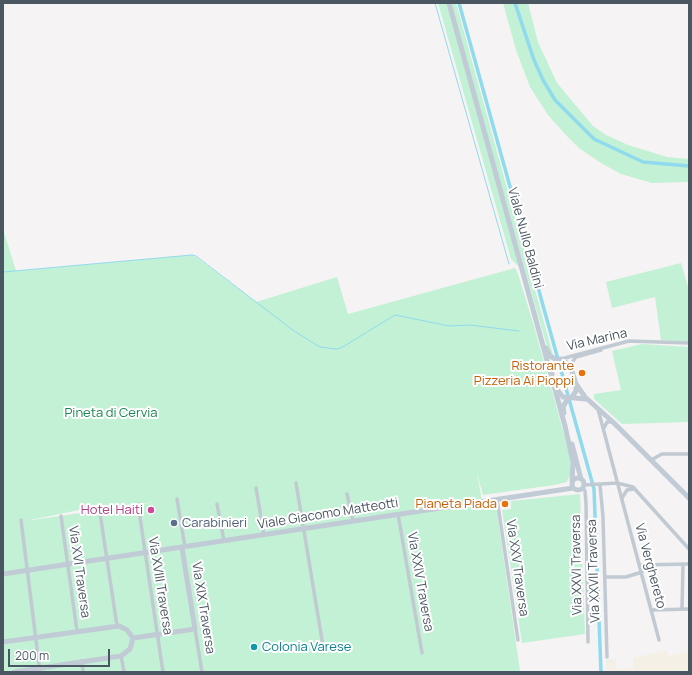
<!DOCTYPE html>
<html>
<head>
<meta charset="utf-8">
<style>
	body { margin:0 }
	#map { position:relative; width:692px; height:675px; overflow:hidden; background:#f5f3f3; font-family:Manrope,sans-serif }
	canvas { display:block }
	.frame { position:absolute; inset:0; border:4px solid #4a5661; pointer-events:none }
	.scale { position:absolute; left:8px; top:649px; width:102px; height:18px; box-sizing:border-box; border:2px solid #4a5661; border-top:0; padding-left:5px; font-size:12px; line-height:14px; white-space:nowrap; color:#4a5661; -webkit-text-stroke:3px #fff; paint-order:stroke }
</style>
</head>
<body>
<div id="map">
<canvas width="692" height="675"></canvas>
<div class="frame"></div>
<div class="scale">200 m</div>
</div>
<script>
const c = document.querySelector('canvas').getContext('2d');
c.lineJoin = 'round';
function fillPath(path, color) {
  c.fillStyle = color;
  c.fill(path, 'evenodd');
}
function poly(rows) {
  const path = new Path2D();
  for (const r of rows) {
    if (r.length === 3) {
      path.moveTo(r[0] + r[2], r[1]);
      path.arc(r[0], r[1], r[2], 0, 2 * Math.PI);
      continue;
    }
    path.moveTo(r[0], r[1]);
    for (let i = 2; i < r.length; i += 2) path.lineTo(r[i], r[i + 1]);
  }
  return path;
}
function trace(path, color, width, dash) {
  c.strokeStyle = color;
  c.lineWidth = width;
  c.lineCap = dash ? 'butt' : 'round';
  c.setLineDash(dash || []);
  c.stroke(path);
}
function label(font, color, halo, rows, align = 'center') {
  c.font = font + ' Manrope,sans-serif';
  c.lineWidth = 4;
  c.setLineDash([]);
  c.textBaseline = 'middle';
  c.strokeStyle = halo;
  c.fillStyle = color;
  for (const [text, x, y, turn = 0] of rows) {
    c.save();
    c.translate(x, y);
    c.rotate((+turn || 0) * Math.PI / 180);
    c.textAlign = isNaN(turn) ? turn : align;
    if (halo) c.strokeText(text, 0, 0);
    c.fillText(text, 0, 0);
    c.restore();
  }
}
const green = poly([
	[438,3,447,3,535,325,519,267,511,259],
	[450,3,456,3,553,355,549,353,536,309],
	[503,3,528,3,538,42,557,83,593,126,606,135,628,145,667,157,689,159,689,182,652,183,621,174,601,163,579,148,565,134,548,115,530,87,516,50],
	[3,229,16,271,191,255,196,257,256,302,337,277,348,314,515,268,518,274,534,326,570,456,571,472,567,482,554,485,483,495,477,473,482,501,496,505,520,671,3,672],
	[156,502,25,521,84,509],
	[681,263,689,290,689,342,661,340,655,297,612,308,606,282],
	[642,344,689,347,689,422,622,424,594,399,594,394,621,390,612,351],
	[580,494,585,634,522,643,502,510,511,509,511,501]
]);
const sand = poly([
	[667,650,669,656,689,651,689,672,606,672,606,659,616,659,616,669,633,668,633,658]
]);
const stream = poly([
	[435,3,509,264],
	[3,272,192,255,196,256,294,331,320,347,336,349,341,348,395,315,449,326,470,325,519,331]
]);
const canal = poly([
	[459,3,594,489,601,672],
	[515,3,534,60,543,80,555,100,594,139,643,162,689,166]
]);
const street = poly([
	[561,359,629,341,689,343],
	[572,368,573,361,576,357,601,350],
	[598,409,659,640],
	[604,428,607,422,613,422],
	[651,460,662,454,689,454],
	[296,483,324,652],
	[584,485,617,483,633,487,689,549],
	[600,485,603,517,607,657],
	[256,488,264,535],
	[583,488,585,491,586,503,588,642],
	[347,494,353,521],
	[622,498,627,490,634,489],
	[177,499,185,547],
	[497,499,518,640],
	[138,504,163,672],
	[217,504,224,541],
	[100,513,117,626],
	[398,514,422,653],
	[61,516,77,631],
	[21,520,40,672],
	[641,565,689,564],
	[605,577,626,577,642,572],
	[682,609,683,564],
	[652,610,689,609],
	[195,629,202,672],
	[121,656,124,672],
	[82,661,83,672]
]);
const secondary = poly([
	[449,3,565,426,573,462,572,481],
	[546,348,550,356,557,360,561,359,570,365,576,384,576,391,572,397],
	[552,374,552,367,557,360],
	[576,384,585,397,614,423,689,498],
	[555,387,563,397,586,399],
	[564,413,563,407,568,398],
	[572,444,581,479],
	[578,484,6],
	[3,574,573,488],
	[133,638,195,629,182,548],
	[3,642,119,626,127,630,133,638,130,649,121,656,14,672]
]);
const markers = [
	[582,373,4,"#e8710a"],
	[505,504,4,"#e8710a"],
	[151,510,4,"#d1479c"],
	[174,523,4,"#5c6f8a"],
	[254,647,4,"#0f9aa8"]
];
const streetNames = [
	["Viale Nullo Baldini",525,238,75],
	["Via Marina",597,340,-13],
	["Viale Giacomo Matteotti",328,514,-9],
	["Via XXVI Traversa",577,565,-91],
	["Via Verghereto",650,566,75],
	["Via XXV Traversa",517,568,82],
	["Via XXVII Traversa",594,571,-92],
	["Via XVI Traversa",79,572,82],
	["Via XXIV Traversa",420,582,80],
	["Via XVIII Traversa",160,586,81],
	["Via XIX Traversa",203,608,81]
];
const foodNames = [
	["Ristorante",574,366],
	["Pizzeria Ai Pioppi",574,381],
	["Pianeta Piada",497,504]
];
const parkNames = [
	["Pineta di Cervia",111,413]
];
const hotelNames = [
	["Hotel Haiti",143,510]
];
const serviceNames = [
	["Carabinieri",182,523]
];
const cultureNames = [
	["Colonia Varese",262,647]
];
fillPath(green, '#c3f1d5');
fillPath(sand, '#f5f0e5');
trace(stream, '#90daee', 1);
trace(canal, '#90daee', 3.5);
trace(street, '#c1cad2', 3.5);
trace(secondary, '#c1cbd6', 5);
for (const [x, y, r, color] of markers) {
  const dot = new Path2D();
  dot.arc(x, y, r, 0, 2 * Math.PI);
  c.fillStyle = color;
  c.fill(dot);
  trace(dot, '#fff', 1.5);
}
label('13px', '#4a5661', '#fff', streetNames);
label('13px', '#c56008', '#fff', foodNames, 'right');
label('13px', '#17864f', '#fff', parkNames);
label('13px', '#b23c85', '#fff', hotelNames, 'right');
label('13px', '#4e5e75', '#fff', serviceNames, 'left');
label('13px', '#0d838f', '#fff', cultureNames, 'left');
</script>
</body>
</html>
